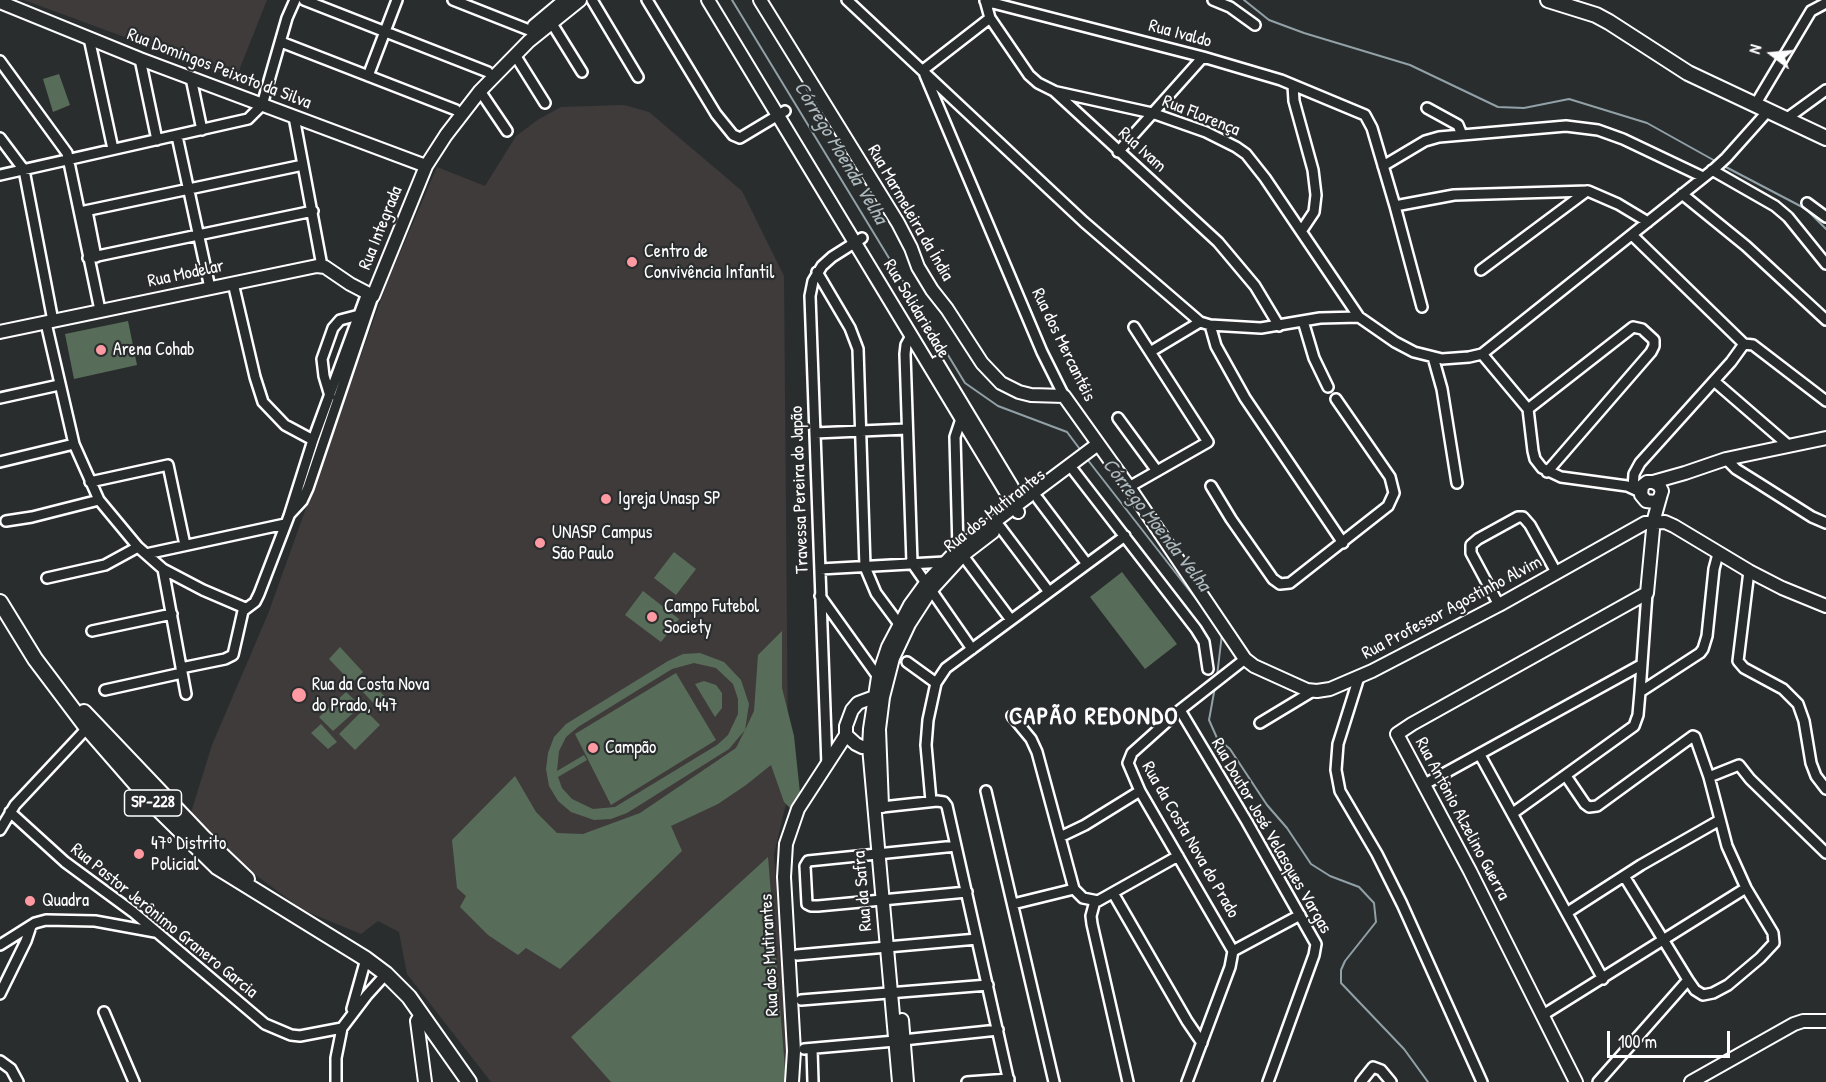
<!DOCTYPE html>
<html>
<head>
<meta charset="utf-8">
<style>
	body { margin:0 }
	#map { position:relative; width:1826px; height:1082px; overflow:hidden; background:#2a2d2e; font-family:"Patrick Hand",sans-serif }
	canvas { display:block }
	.north { position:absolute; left:1742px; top:24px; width:60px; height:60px; -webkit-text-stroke:4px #2a2d2e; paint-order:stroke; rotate:286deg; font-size:16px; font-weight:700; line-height:24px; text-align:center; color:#fff }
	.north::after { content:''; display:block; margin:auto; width:21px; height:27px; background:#fff; clip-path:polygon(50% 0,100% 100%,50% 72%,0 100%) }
	.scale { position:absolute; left:1607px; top:1031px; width:123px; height:27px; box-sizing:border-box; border:3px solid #fff; border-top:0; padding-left:8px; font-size:18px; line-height:21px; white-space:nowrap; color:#fff; -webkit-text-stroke:4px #2a2d2e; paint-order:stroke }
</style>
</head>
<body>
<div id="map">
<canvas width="1826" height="1082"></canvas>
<div class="north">N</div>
<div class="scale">100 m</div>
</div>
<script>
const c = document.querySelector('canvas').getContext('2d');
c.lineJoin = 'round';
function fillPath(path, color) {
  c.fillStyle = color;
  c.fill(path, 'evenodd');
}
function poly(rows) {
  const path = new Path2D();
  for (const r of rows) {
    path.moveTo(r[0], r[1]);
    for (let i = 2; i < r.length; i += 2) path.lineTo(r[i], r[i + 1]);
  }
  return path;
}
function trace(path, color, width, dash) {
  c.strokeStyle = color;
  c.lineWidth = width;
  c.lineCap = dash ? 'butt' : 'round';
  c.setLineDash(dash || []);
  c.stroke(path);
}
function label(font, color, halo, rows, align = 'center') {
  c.font = font + ' "Patrick Hand",sans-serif';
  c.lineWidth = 4.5;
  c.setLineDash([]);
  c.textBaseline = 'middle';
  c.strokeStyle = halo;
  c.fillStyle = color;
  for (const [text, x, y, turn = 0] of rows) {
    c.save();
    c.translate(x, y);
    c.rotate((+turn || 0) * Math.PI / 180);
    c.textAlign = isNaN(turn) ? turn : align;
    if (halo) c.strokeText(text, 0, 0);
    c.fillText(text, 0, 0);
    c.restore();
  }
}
const built = poly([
	[24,0,267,0,236,78],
	[624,105,649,112,742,191,784,276,788,752,791,783,774,854,789,1082,491,1082,407,974,399,932,378,921,361,934,303,910,218,847,190,816,212,745,268,614,387,283,437,167,485,186,516,136,539,119,561,107]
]);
const green = poly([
	[59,74,70,105,53,112,43,79],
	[128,321,137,365,74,379,65,334],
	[674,552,696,569,676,595,654,578],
	[1122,572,1177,644,1145,669,1090,597],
	[643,591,679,619,661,642,625,615],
	[782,631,782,688,794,736,800,793,793,811,784,802,771,765,746,785,718,804,671,826,682,851,560,969,526,948,518,955,488,935,460,907,466,896,457,888,452,840,515,776,536,812,557,833,583,834,640,813,736,748,745,730,729,749,627,813,611,819,594,820,571,812,558,801,549,786,546,769,548,753,554,737,566,724,668,661,683,654,700,653,724,662,741,680,749,704,745,730,754,711,758,655],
	[694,663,716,668,733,684,738,699,738,714,728,735,717,745,615,807,593,809,572,799,562,788,558,777,587,760,584,755,557,771,559,751,566,737,578,727,672,669],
	[340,647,363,672,352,683,329,659],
	[676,673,716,740,611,805,575,734],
	[369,680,389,701,380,710,360,689],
	[704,681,716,685,722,693,722,708,715,717,695,684],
	[346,692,361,706,333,731,319,717],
	[364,709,380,725,355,750,339,734],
	[321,724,337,742,328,749,311,733],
	[768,857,786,1082,611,1082,571,1037]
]);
const stream = poly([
	[732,0,965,383,998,406,1067,432,1082,452],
	[1244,0,1269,20,1304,33,1410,65,1498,107,1524,108,1569,99,1647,123,1717,162],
	[1722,165,1806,209,1826,229],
	[1087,459,1203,608],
	[1217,676,1222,634],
	[1215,687,1209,720,1217,738,1230,749,1267,805,1287,828,1311,864,1330,876,1359,887,1374,903,1376,922,1345,961,1341,970,1341,983,1404,1049,1428,1082]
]);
const street = poly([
	[304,0,488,72],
	[453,0,529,30,535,35],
	[592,0,638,77],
	[647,0,716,114,733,135,740,138,785,111],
	[847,0,1084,222,1200,322,1210,325,1261,328,1320,318,1359,317,1395,342,1414,352,1442,359,1469,357,1482,354,1714,169,1726,158,1768,111],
	[985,0,990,18,1029,75,1038,83,1054,91,1218,242,1255,286,1279,326],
	[1213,0,1230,7,1255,25],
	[985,1,1203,57,1281,80,1365,115,1372,128,1395,206,1422,307],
	[551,22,582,72],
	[89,38,113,149],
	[281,42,456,110],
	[515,55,545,103],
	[140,59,157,140],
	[0,61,67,153,100,310],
	[923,70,990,18],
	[925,75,1042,352,1064,396],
	[368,76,397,0],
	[191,78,202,130],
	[1293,85,1294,101,1313,170,1316,195,1314,212,1302,230],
	[480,91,507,131],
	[1057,92,1152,113,1206,132,1236,147,1246,154,1265,178,1359,317],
	[1755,105,1811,11,1826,3],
	[1427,108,1458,125,1462,135],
	[294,117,322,266],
	[1786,119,1826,90],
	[177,136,210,288],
	[0,138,24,170,53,321],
	[1118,152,1203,57],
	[1383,166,1425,141,1439,137,1566,126,1598,130,1623,139,1703,177],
	[1712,170,1775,206,1788,217,1826,264],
	[0,175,248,119,262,105,287,18,295,0],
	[1682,194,1746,246,1826,320],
	[1807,203,1826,217],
	[1395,206,1454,195,1588,191,1618,204,1648,222],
	[87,211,96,257],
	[80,212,303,165],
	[1632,235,1744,344],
	[88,258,313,211],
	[1481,270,1587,191],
	[817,272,850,328,858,349,865,567,876,593,899,624],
	[233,283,255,377,263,402,285,425,313,440],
	[1303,321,1314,358,1328,387],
	[46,323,74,444,99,500,138,547,163,569,203,590,245,608],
	[1210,325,1216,346,1245,398,1343,543],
	[911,336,906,345,905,354,912,563,926,583],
	[1744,344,1753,345,1826,401],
	[1150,352,1200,322],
	[1482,354,1528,409,1533,451,1535,459,1542,468,1561,477,1627,486,1640,492],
	[1433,357,1442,389,1457,483],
	[1714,381,1788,445],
	[330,396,324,376,322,359,333,328,340,320,359,315],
	[0,398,59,385],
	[1528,409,1633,327,1642,329,1654,340,1654,346,1651,352,1547,472],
	[963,413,955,437,958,549,1011,620],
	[1118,418,1157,471],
	[815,433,907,429],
	[1726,459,1736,469,1760,484,1812,517,1826,523],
	[0,462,74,444],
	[1074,471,1196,629,1204,642,1208,669],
	[90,482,168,465,185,545],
	[1211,486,1231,519,1273,579,1280,584,1290,583,1388,506,1394,493,1390,477,1336,399],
	[1129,487,1208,442,1134,327],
	[1633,488,1634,474,1640,463,1731,362,1744,344],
	[1038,499,1087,564],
	[290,514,302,501,308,488,373,296],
	[6,521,32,517,99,500],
	[1000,527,1049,592],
	[146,554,285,524],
	[163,569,186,694],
	[820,569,945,562],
	[1749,571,1738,661,1744,668,1783,689,1798,704,1804,721,1811,763,1816,776,1826,789],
	[47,578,105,565,138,547],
	[931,590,972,649],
	[820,596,878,677],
	[1499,605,1471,553,1471,545,1478,539,1518,517,1523,517,1530,525,1556,572],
	[92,631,172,614],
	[907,662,936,683],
	[181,668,225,659,233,655,243,611,255,602,259,594,289,516,313,440,367,293],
	[1359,677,1338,744,1336,770,1340,791,1377,854,1402,904,1482,1082],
	[105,690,182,673],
	[1640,692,1700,653,1703,649,1707,636,1714,569,1718,554],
	[1180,710,1247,822,1316,944,1314,955,1268,1082],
	[1012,716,1031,739,1037,752,1074,889],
	[1260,723,1313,691],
	[1480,755,1603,979],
	[827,765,810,296,813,281,822,266,832,257,862,238],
	[1566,776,1585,804,1589,807,1597,806,1693,736,1695,737,1709,777,1727,846,1746,888,1773,933,1774,943,1760,958,1728,985,1713,993,1703,995,1695,990,1688,980,1624,876],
	[1709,777,1739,765,1750,779,1826,853],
	[1425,784,1641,665],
	[986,791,1054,1082],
	[931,801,926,745,928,720,936,683,946,668,1125,536],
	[882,807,937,801,944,802,947,806,1009,1082],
	[10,812,65,862,133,912,265,1024,291,1035,300,1036,342,1028],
	[1513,813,1634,726,1638,715,1640,692,1647,593],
	[0,830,15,805,90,725],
	[1060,837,1085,825,1140,791],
	[956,846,808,861,805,866,807,904,811,906,818,906,967,892],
	[1113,893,1187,1021,1202,1043],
	[1095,901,1091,916,1092,924,1128,1082],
	[1013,904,1074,889,1083,898,1098,901,1178,856],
	[1568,912,1641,865,1720,820],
	[0,945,35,923,46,920,95,921,155,932],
	[1233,951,1300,915],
	[797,955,977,939],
	[0,994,26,941,31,926],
	[801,1000,988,985],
	[352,1009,366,959],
	[104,1012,134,1082],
	[1543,1015,1746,888],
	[903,1040,998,1030],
	[804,1049,895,1041],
	[812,1049,813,1082],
	[0,1061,11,1069,18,1082],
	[336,1082,336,1058,342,1028,367,995,386,974],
	[967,1082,1009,1079],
	[1187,1082,1230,967,1233,951,1140,791,1128,763,1132,753,1180,710,1245,659],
	[1361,1082,1373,1067,1381,1070,1391,1082],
	[1598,1082,1688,980]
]);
const secondary = poly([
	[708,0,1018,512],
	[760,0,898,223,911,248,918,267,932,290,947,309,982,363,1001,383,1019,392,1031,395,1064,396,1129,487,1245,659,1254,666,1307,690,1317,691,1330,689,1372,671,1499,605,1645,523,1665,522,1674,526,1749,571,1782,588,1826,606],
	[0,2,140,59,426,166],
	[534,26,565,0],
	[0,332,317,266,325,267,350,284,373,296,426,166,446,135,480,91,529,41,580,0],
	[937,363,1012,487],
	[1653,482,1685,473,1726,459,1826,438],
	[874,697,858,703,852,710,846,726,846,735,856,744,862,747,877,746],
	[882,806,879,729,883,697,893,658,909,624,931,590,963,555,993,532],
	[421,1015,417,1021,425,1082],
	[902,1020,907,1082],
	[792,1082,794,1051,784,877,786,844,798,809,846,735],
	[899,1082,869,747,870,729,878,677,888,647,910,605,926,583,958,549,1098,444],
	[1576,1082,1470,871,1397,734,1412,724,1647,593,1654,519,1661,494,1662,491,1659,485,1653,482,1647,482,1642,486,1641,495,1646,501,1655,502,1660,498],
	[1691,1082,1794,1024,1803,1021,1826,1021]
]);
const primary = poly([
	[1548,0,1596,15,1609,22,1688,73,1826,138],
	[0,602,35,659,87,728,155,806,217,867,366,959,386,974,409,997,469,1082],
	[84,712,203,837,247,879]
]);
const markers = [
	[632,262,6,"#ff9aa2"],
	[101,350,6,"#ff9aa2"],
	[606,499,6,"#ff9aa2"],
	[540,543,6,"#ff9aa2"],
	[652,617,6,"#ff9aa2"],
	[299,695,8,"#ff9aa2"],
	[593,748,6,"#ff9aa2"],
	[139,854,6,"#ff9aa2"],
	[30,901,6,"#ff9aa2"]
];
const shields = [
	[153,803,57]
];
const shieldNames = [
	["SP-228",153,803]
];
const streetNames = [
	["Rua Ivaldo",1180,34,15],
	["Rua Domingos Peixoto da Silva",219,69,21],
	["Rua Florença",1201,116,22],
	["Rua Ivam",1142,150,42],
	["Rua Marmeleira da Índia",910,213,60],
	["Rua Integrada",381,228,-68],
	["Rua Modelar",186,274,-12],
	["Rua Solidariedade",916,309,59],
	["Rua dos Mercantéis",1063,345,64],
	["Travessa Pereira do Japão",800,490,-92],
	["Rua dos Mutirantes",995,511,-38],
	["Rua Professor Agostinho Alvim",1452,608,-28],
	["Rua Antônio Alzelino Guerra",1462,819,62],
	["Rua Doutor José Velasques Vargas",1271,836,60],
	["Rua da Costa Nova do Prado",1190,840,60],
	["Rua da Safra",863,891,-95],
	["Rua Pastor Jerônimo Granero Garcia",164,921,39],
	["Rua dos Mutirantes",770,955,-93]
];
const poiNames = [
	["Centro de",644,252],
	["Convivência Infantil",644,273],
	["Arena Cohab",113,350],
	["Igreja Unasp SP",618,499],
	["UNASP Campus",552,533],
	["São Paulo",552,554],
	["Campo Futebol",664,607],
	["Society",664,628],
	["Rua da Costa Nova",312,685],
	["do Prado, 447",312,706],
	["Campão",605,748],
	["47º Distrito",151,844],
	["Policial",151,865],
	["Quadra",42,901]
];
const waterNames = [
	["Córrego Moenda Velha",840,153,59],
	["Córrego Moenda Velha",1156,525,52]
];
const districtNames = [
	["CAPÃO REDONDO",1094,718]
];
fillPath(built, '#3f3b3b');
fillPath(green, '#586d59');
trace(stream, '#91a1a7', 2);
trace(street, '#fff', 14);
trace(secondary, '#fff', 16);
trace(primary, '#fff', 18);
trace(street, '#2a2d2e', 9);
trace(secondary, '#2a2d2e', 12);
trace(primary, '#2a2d2e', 14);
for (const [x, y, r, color] of markers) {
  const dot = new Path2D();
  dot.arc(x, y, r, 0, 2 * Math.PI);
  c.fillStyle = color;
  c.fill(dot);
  trace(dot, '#2a2d2e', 2);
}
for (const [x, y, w] of shields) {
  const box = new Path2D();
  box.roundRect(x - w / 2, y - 13, w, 26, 4.5);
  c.fillStyle = '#2a2d2e';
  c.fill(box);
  trace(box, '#fff', 1.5);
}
label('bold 16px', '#fff', null, shieldNames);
label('18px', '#fff', '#2a2d2e', streetNames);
label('18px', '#fff', '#2a2d2e', poiNames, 'left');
label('italic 20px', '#adb8bd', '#2a2d2e', waterNames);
c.letterSpacing = '1.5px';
label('bold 24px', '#fff', '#2a2d2e', districtNames);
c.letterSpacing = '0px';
</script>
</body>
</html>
